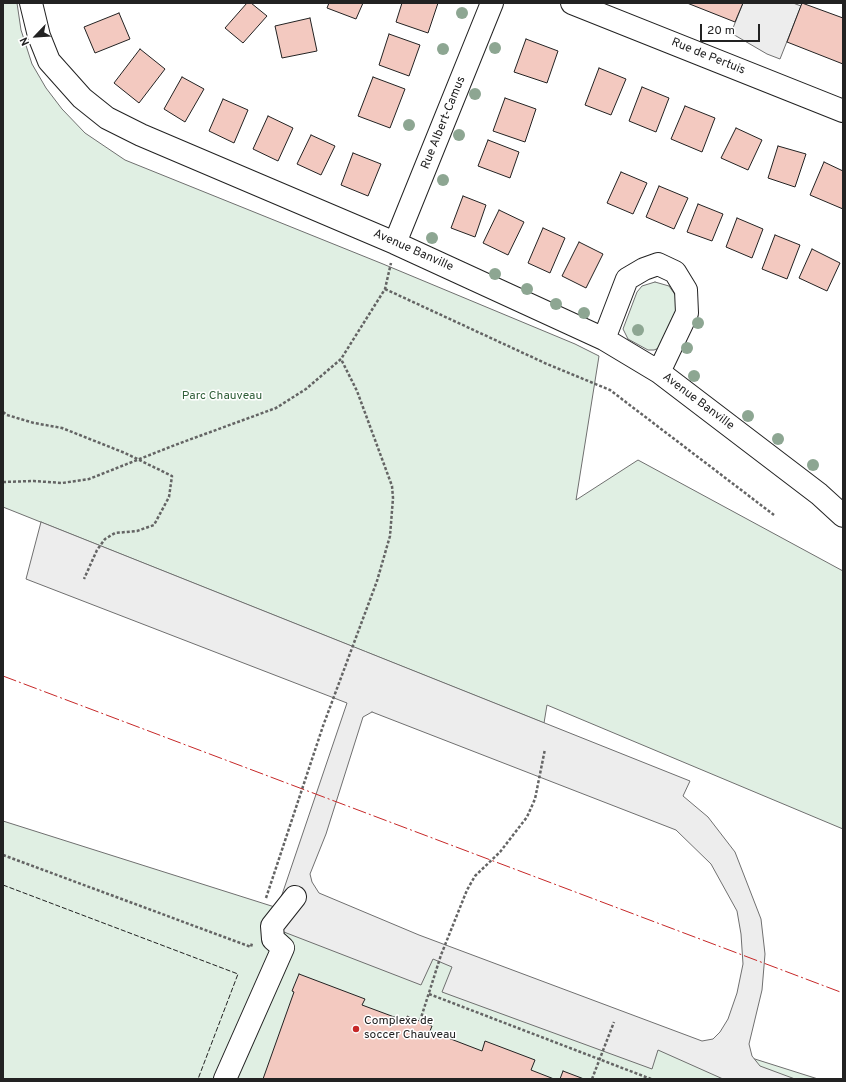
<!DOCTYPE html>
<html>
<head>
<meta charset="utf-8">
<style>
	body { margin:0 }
	#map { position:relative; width:846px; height:1082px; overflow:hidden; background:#fff; font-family:Overpass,sans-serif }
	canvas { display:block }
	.frame { position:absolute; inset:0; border:4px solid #222; pointer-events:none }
	.north { position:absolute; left:16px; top:16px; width:40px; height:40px; -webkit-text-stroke:3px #fff; paint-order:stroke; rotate:245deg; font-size:11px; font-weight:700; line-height:16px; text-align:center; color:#222 }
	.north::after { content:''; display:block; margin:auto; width:14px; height:18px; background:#222; clip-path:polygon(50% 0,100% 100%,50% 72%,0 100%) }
	.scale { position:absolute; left:700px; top:24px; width:60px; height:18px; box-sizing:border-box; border:2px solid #222; border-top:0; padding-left:5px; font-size:12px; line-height:14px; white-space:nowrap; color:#222; -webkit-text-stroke:3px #fff; paint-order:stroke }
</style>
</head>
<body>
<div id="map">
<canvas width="846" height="1082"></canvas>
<div class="frame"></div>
<div class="north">N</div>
<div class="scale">20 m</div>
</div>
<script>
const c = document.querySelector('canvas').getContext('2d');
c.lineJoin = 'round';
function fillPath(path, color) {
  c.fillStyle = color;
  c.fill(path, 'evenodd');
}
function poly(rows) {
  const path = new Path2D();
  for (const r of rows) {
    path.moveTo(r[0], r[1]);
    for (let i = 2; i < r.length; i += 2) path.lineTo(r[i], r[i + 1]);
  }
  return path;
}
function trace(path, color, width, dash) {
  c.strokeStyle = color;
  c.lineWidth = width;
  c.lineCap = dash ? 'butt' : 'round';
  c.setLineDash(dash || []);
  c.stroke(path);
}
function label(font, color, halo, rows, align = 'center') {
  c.font = font + ' Overpass,sans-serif';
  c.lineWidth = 3;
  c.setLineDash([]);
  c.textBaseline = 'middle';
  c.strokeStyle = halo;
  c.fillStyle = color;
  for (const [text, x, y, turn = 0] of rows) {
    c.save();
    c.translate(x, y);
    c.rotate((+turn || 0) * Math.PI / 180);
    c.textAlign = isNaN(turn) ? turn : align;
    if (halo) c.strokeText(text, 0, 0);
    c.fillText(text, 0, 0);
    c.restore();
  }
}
const green = poly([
	[3,3,17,3,21,30,32,64,46,88,62,109,85,133,125,160,383,264,575,344,599,356,576,500,638,460,843,571,843,829,547,705,544,723,3,507,3,3],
	[655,282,669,286,678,299,678,306,659,348,654,350,648,350,628,339,623,329,637,292,642,286,655,282],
	[3,821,818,1079,3,1079,3,821]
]);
const parking = poly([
	[743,3,793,3,801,6,780,59,767,54,731,33,743,3],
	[41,522,690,781,683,796,708,817,735,852,761,919,765,954,762,990,749,1044,752,1056,760,1066,795,1079,723,1079,658,1050,652,1069,442,992,452,967,433,959,421,985,271,927,347,703,26,579,41,522],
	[372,712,676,830,711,864,737,911,741,934,743,964,737,993,728,1019,720,1032,713,1039,702,1041,419,935,319,893,312,882,310,874,326,834,363,717,372,712]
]);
const building = poly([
	[247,3,251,3,267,16,243,43,225,28,247,3],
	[329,3,363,3,356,19,327,8,329,3],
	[402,3,438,3,428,33,396,22,402,3],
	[687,3,743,3,735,22,687,3],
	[802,3,843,18,843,64,787,42,802,3],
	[119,13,130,39,95,53,84,27,119,13],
	[310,18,317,51,282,58,275,26,310,18],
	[389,34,420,45,409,76,379,65,389,34],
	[526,39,558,51,547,83,514,72,526,39],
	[140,49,165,69,139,103,114,83,140,49],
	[599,68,626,79,611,115,585,105,599,68],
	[182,77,204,89,185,122,164,109,182,77],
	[373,77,405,89,390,128,358,116,373,77],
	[642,87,669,98,656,132,629,121,642,87],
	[505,98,536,109,525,142,493,131,505,98],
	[223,99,248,110,234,143,209,131,223,99],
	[685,106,715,118,702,152,671,139,685,106],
	[268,116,293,128,278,161,253,149,268,116],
	[736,128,762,140,748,170,721,158,736,128],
	[311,135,335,146,321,175,297,164,311,135],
	[488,140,519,152,510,178,478,166,488,140],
	[778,146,806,154,795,187,768,178,778,146],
	[353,153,381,164,368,196,341,185,353,153],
	[824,162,843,171,843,209,810,195,824,162],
	[621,172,647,183,633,214,607,203,621,172],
	[659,186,688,198,674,229,646,217,659,186],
	[463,196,486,205,475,237,451,228,463,196],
	[698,204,723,214,712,241,687,232,698,204],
	[499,210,524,222,508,255,483,243,499,210],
	[737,218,763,229,752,258,726,247,737,218],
	[543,228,565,238,550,273,528,263,543,228],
	[775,235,800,245,787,279,762,269,775,235],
	[579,242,603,254,586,288,562,276,579,242],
	[812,249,840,263,827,291,799,278,812,249],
	[299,974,365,999,362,1005,405,1021,407,1016,432,1026,430,1031,482,1051,485,1041,535,1060,531,1070,554,1079,263,1079,294,992,292,991,299,974],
	[563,1071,584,1079,560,1079,563,1071]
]);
const path = poly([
	[385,289,547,364,610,390,774,515],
	[3,412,7,415,34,423,62,428,125,453,172,476,169,497,154,525,137,531,115,533,105,539,97,550,84,579],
	[3,482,34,481,62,483,89,479,175,445,276,408,306,389,341,359,385,289,391,263],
	[3,855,251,947,252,943],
	[266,898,323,726,377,581,390,536,393,498,392,486,357,391,341,359],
	[429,994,651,1079],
	[420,1021,441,955,467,890,475,876,500,852,527,817,535,799,545,749],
	[592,1079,614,1022]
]);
const minor = poly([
	[31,3,39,36,49,61,82,98,107,118,141,135,395,243,604,339,659,372,819,494,843,516],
	[572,3,843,111],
	[395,243,492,3],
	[604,339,627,279,644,269,658,264,675,272,686,290,687,313,659,372],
	[225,1079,283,948,273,939,272,926,295,897]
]);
const fence = poly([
	[3,885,238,974,198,1079]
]);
const power = poly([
	[3,676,843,993]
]);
const trees = [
	[462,13],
	[495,48],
	[443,49],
	[475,94],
	[409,125],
	[459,135],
	[443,180],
	[432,238],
	[495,274],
	[527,289],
	[556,304],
	[584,313],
	[698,323],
	[638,330],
	[687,348],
	[694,376],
	[748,416],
	[778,439],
	[813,465]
];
const markers = [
	[356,1029,4,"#c62828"]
];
const streetNames = [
	["Rue de Pertuis",708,57,22],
	["Rue Albert-Camus",444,123,-68],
	["Avenue Banville",413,251,24],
	["Avenue Banville",698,402,37]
];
const parkNames = [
	["Parc Chauveau",222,397]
];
const poiNames = [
	["Complexe de",364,1022],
	["soccer Chauveau",364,1036]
];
fillPath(green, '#e0efe3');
trace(green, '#6f6f6f', 1);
fillPath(parking, '#ededed');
trace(parking, '#6f6f6f', 1);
fillPath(building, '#f3c9c0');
trace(building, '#222', 1);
trace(minor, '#222', 24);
trace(path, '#646464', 2.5, [3, 2]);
trace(minor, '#fff', 22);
trace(fence, '#222', 1, [5, 2]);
trace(power, '#c62828', 1, [14, 3, 2, 3]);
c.fillStyle = '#8da692';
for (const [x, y] of trees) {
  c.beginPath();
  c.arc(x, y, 6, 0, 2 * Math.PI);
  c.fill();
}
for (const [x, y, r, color] of markers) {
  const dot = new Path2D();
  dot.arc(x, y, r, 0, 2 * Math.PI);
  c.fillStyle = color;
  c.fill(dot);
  trace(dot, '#fff', 1.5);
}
label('12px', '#222', '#fff', streetNames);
label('12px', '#2f5e38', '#fff', parkNames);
label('12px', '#222', '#fff', poiNames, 'left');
</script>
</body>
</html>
